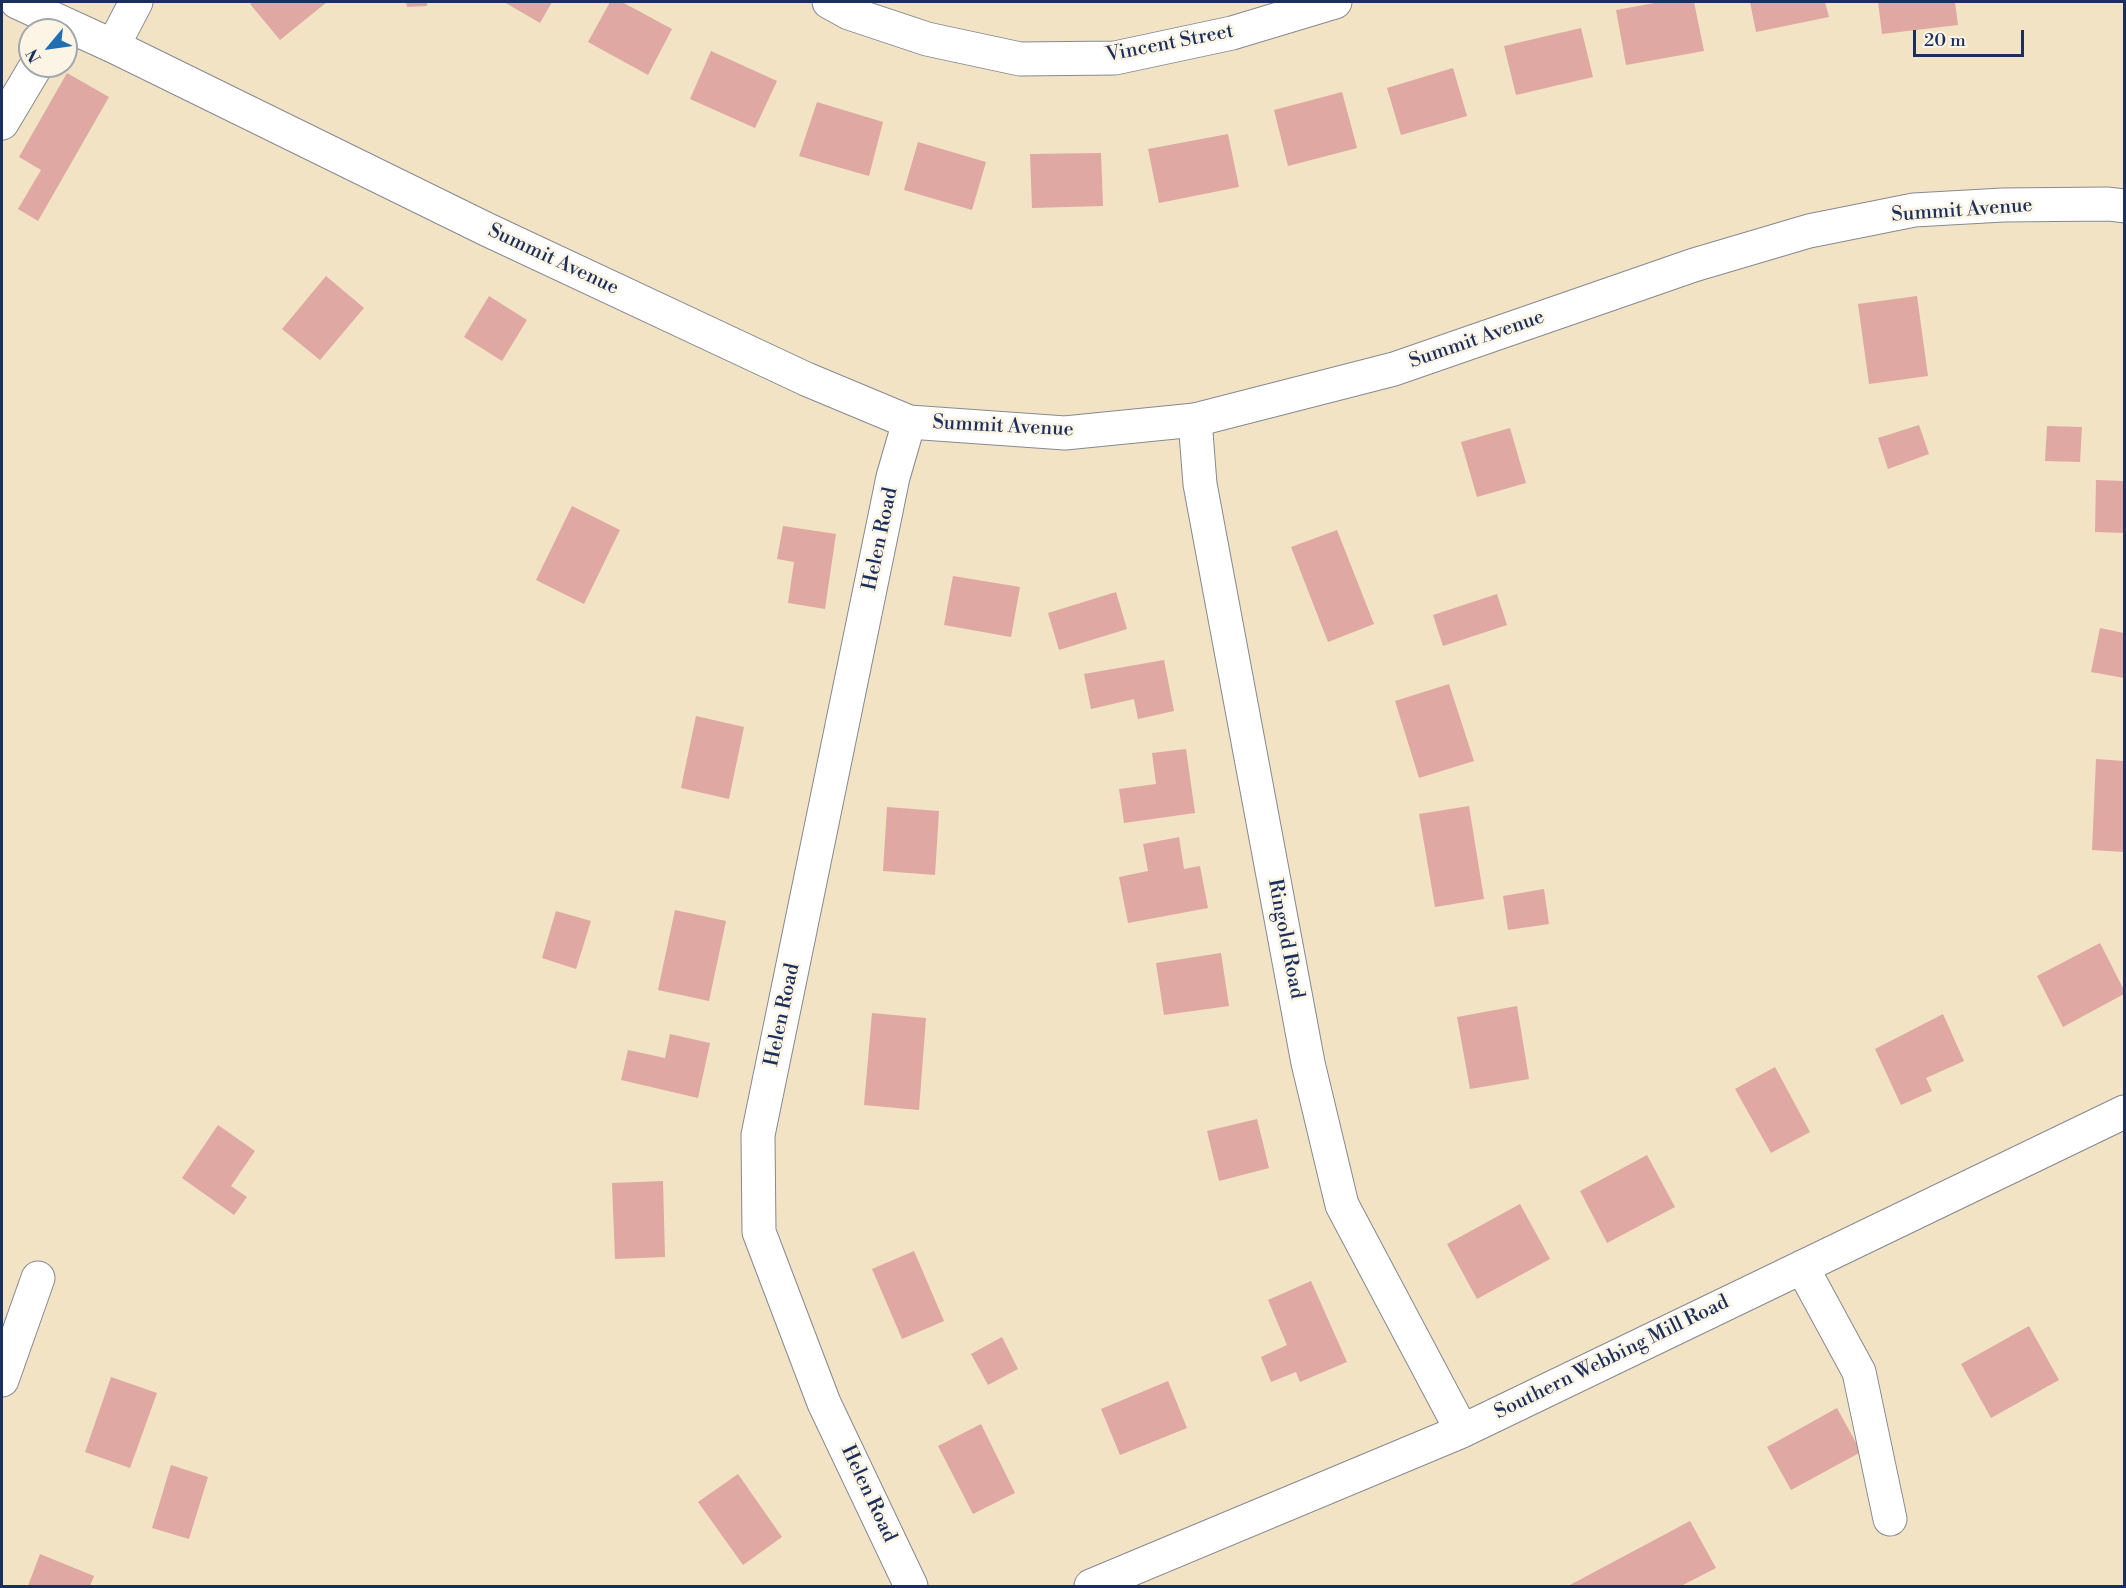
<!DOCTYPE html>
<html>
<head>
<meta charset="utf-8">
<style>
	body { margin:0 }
	#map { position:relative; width:2126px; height:1588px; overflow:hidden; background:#f2e3c5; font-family:"Libre Bodoni",serif }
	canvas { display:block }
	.frame { position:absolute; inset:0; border:3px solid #1b2f5e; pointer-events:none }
	.north { position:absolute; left:18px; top:18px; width:60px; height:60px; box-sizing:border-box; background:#fcf5e5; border:2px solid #a2a6af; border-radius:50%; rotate:241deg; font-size:16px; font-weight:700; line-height:24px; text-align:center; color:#1b2f5e }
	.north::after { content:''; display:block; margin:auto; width:21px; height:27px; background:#1f6fb2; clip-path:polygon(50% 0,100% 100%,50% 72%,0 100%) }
	.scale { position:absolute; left:1913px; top:30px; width:111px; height:27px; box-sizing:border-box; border:3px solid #1b2f5e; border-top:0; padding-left:8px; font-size:18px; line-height:21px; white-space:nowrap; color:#1b2f5e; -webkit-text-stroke:4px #fcf5e5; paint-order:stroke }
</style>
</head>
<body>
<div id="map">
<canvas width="2126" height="1588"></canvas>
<div class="frame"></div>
<div class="north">N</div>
<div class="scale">20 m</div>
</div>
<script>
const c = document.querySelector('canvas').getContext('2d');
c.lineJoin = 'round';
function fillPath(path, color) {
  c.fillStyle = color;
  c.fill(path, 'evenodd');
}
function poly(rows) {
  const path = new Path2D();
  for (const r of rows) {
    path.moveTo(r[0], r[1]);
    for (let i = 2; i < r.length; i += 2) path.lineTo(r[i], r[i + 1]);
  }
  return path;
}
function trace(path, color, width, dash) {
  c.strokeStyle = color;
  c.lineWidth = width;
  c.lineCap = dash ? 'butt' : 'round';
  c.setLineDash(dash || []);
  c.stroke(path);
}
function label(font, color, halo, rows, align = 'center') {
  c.font = font + ' "Libre Bodoni",serif';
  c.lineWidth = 5;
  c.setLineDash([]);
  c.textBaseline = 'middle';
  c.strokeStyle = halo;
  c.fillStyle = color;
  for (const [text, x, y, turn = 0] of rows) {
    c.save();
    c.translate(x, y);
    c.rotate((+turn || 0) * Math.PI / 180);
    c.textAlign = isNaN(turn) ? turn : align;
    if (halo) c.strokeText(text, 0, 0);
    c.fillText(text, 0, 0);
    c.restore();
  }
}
const building = poly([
	[253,2,327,2,280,40,250,4],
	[406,2,427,2,427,6,407,7],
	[504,2,552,2,540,23],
	[610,2,622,2,672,29,648,75,588,42],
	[1660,2,1694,2,1704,51,1626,65,1616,10],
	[1750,2,1825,2,1829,17,1756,32],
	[1878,2,1955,2,1958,25,1882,34],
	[1581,28,1593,77,1516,95,1504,46],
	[711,51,777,81,755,128,690,99],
	[1453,68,1467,116,1401,135,1387,88],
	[67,73,109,97,38,221,18,209,41,170,19,157],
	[1342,92,1357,148,1288,166,1274,110],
	[817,102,883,122,869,176,799,156],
	[1228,134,1239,187,1159,203,1148,149],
	[918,142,986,162,972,210,904,190],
	[1101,153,1103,206,1032,208,1030,154],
	[326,276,364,308,320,360,282,329],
	[489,296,527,320,502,361,464,337],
	[1917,296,1928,376,1869,384,1858,304],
	[1919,425,1929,454,1888,469,1878,438],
	[2047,426,2082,427,2080,462,2045,461],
	[1510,428,1526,483,1477,497,1461,442],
	[2096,480,2124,481,2124,533,2095,532],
	[572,506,620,530,584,604,536,580],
	[783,526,836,534,825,609,788,603,794,562,777,559],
	[1337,530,1374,624,1328,642,1291,547],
	[953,576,1020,587,1011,637,944,625],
	[1116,592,1127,629,1059,650,1048,613],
	[1497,594,1507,625,1443,646,1433,615],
	[2100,628,2124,633,2124,678,2091,672],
	[1164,660,1174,711,1138,719,1134,699,1091,709,1084,674],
	[1449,684,1474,761,1419,778,1395,701],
	[696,716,744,727,729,799,681,788],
	[1186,749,1195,813,1124,823,1119,789,1156,784,1152,753],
	[2096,759,2124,761,2124,852,2092,850],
	[1469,806,1484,899,1435,907,1419,814],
	[887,807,939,811,935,875,883,871],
	[1179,837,1184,869,1200,866,1208,908,1128,923,1119,877,1148,871,1143,844],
	[1544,889,1549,924,1508,930,1503,896],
	[675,910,726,921,709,1001,658,990],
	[556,911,591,921,576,969,542,958],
	[2100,943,2124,990,2124,994,2063,1027,2037,976],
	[1221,953,1229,1006,1164,1015,1156,963],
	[1517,1006,1529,1079,1470,1089,1457,1017],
	[872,1013,926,1018,919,1110,864,1105],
	[1943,1014,1964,1061,1926,1078,1932,1091,1901,1105,1875,1049],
	[670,1034,710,1043,698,1098,621,1080,628,1050,665,1058],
	[1775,1067,1810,1132,1771,1153,1735,1089],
	[1257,1119,1269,1168,1219,1181,1207,1131],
	[218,1125,255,1151,231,1186,247,1197,234,1215,182,1178],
	[1647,1155,1675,1207,1607,1243,1580,1191],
	[663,1181,665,1257,615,1259,612,1183],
	[1520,1204,1550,1259,1477,1299,1447,1244],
	[914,1251,944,1321,902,1339,872,1269],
	[1311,1281,1347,1362,1300,1382,1296,1372,1271,1382,1261,1357,1287,1345,1268,1300],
	[2029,1326,2059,1380,1991,1418,1961,1364],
	[1002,1337,1018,1369,988,1385,971,1354],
	[111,1377,157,1393,130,1468,85,1452],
	[1168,1381,1187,1428,1120,1455,1101,1409],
	[1837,1408,1861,1452,1791,1490,1767,1447],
	[981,1424,1015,1493,973,1514,938,1446],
	[171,1465,208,1477,189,1539,152,1528],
	[738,1474,782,1537,743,1565,698,1502],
	[1690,1521,1716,1568,1681,1586,1568,1586],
	[40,1554,94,1576,90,1586,28,1586]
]);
const minor = poly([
	[829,2,849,13,927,39,1020,59,1115,58,1232,33,1335,2],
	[113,46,136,2],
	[2,123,36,66],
	[1195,420,1200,484,1308,1063,1342,1205,1462,1431],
	[909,422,893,477,758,1135,759,1232,824,1403,911,1586],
	[1802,1267,1859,1372,1890,1519],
	[2,1380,38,1278],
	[1091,1586,1462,1431,2124,1112]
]);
const major = poly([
	[17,2,113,46,488,230,806,379,909,422,1065,433,1195,420,1394,369,1694,265,1809,231,1914,210,2003,205,2108,204,2124,206]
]);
const streetNames = [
	["Vincent Street",1170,44,-11],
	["Summit Avenue",1962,211,-4],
	["Summit Avenue",553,260,25],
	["Summit Avenue",1477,340,-19],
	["Summit Avenue",1003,427,3],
	["Helen Road",881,539,-78],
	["Ringold Road",1285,939,79],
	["Helen Road",783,1015,-78],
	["Southern Webbing Mill Road",1612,1358,-26],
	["Helen Road",868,1494,65]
];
fillPath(building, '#dfa8a2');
trace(minor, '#868992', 35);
trace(major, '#868992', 35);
trace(minor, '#fff', 33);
trace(major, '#fff', 33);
label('20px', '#1b2f5e', '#fcf5e5', streetNames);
</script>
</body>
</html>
